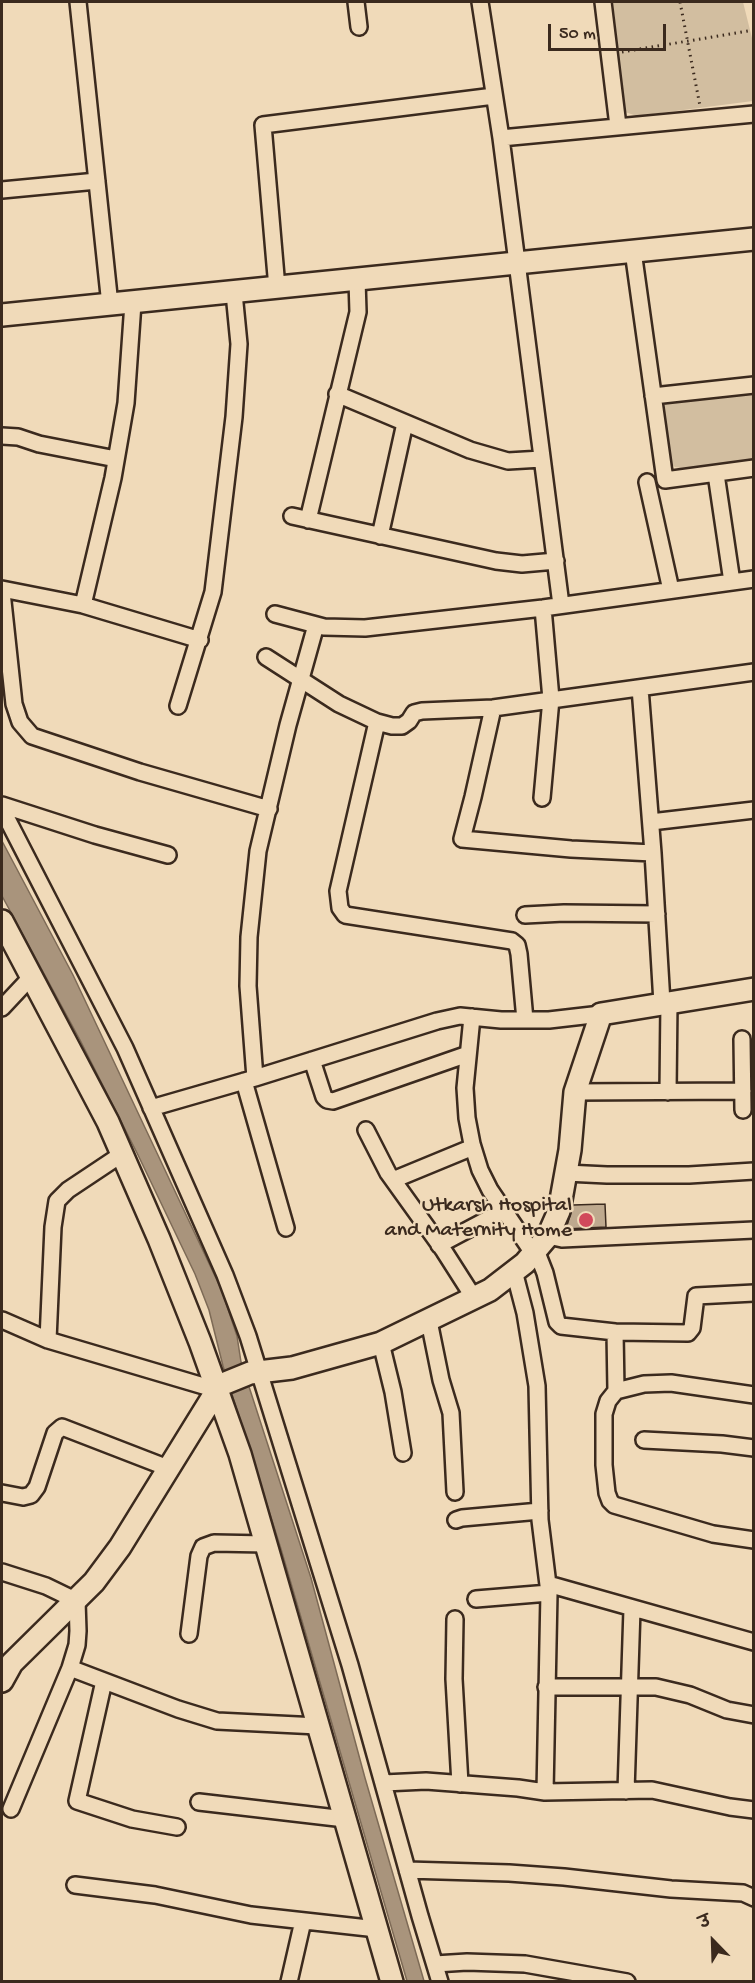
<!DOCTYPE html>
<html>
<head>
<meta charset="utf-8">
<style>
	body { margin:0 }
	#map { position:relative; width:755px; height:1983px; overflow:hidden; background:#f0dab9; font-family:"Gochi Hand","Playpen Sans Deva",sans-serif }
	canvas { display:block }
	.frame { position:absolute; inset:0; border:3px solid #3b2a1e; pointer-events:none }
	.north { position:absolute; left:683px; top:1911px; width:60px; height:60px; -webkit-text-stroke:4px #f0dab9; paint-order:stroke; rotate:337deg; font-size:16px; font-weight:700; line-height:24px; text-align:center; color:#3b2a1e }
	.north::after { content:''; display:block; margin:auto; width:21px; height:27px; background:#3b2a1e; clip-path:polygon(50% 0,100% 100%,50% 72%,0 100%) }
	.scale { position:absolute; left:548px; top:24px; width:118px; height:27px; box-sizing:border-box; border:3px solid #3b2a1e; border-top:0; padding-left:8px; font-size:18px; line-height:21px; white-space:nowrap; color:#3b2a1e; -webkit-text-stroke:4px #f0dab9; paint-order:stroke }
</style>
</head>
<body>
<div id="map">
<canvas width="755" height="1983"></canvas>
<div class="frame"></div>
<div class="north">उ</div>
<div class="scale">50 m</div>
</div>
<script>
const c = document.querySelector('canvas').getContext('2d');
c.lineJoin = 'round';
function fillPath(path, color) {
  c.fillStyle = color;
  c.fill(path, 'evenodd');
}
function poly(rows) {
  const path = new Path2D();
  for (const r of rows) {
    path.moveTo(r[0], r[1]);
    for (let i = 2; i < r.length; i += 2) path.lineTo(r[i], r[i + 1]);
  }
  return path;
}
function trace(path, color, width, dash) {
  c.strokeStyle = color;
  c.lineWidth = width;
  c.lineCap = dash ? 'butt' : 'round';
  c.setLineDash(dash || []);
  c.stroke(path);
}
function label(font, color, halo, rows, align = 'center') {
  c.font = font + ' "Gochi Hand",sans-serif';
  c.lineWidth = 5;
  c.setLineDash([]);
  c.textBaseline = 'middle';
  c.strokeStyle = halo;
  c.fillStyle = color;
  for (const [text, x, y, turn = 0] of rows) {
    c.save();
    c.translate(x, y);
    c.rotate((+turn || 0) * Math.PI / 180);
    c.textAlign = isNaN(turn) ? turn : align;
    if (halo) c.strokeText(text, 0, 0);
    c.fillText(text, 0, 0);
    c.restore();
  }
}
const green = poly([
	[613,2,743,2,753,42,753,101,637,116,625,112],
	[753,394,753,460,685,469,675,467,671,464,662,405,673,401]
]);
const water = poly([
	[2,841,73,975,222,1291,237,1336,241,1362,311,1578,365,1778,424,1981,407,1981,281,1549,223,1366,209,1310,195,1274,138,1155,80,1040,2,896,2,841]
]);
const building = poly([
	[605,1204,606,1227,566,1229,573,1205,605,1204]
]);
const path = poly([
	[680,2,700,106],
	[622,52,754,30]
]);
const street = poly([
	[78,2,110,305],
	[356,2,359,27],
	[480,2,501,138,561,605],
	[603,2,618,126],
	[501,138,754,114],
	[2,190,97,181],
	[633,251,665,480,754,468],
	[277,288,263,125,494,96],
	[337,394,470,450,508,461,542,459],
	[653,396,754,385],
	[2,436,18,437,39,444,116,459],
	[716,474,732,582],
	[647,482,671,590],
	[292,516,496,561,522,564,556,561],
	[308,520,358,312,357,280],
	[380,536,405,423],
	[2,589,83,605,200,640],
	[2,592,14,704,20,722,32,736,140,772,269,809],
	[83,605,113,478,126,403,133,303],
	[275,614,324,627,365,628,543,608,754,579],
	[266,657,339,704,377,722,392,726,402,726,409,721,414,713,422,711,493,708,754,672],
	[640,688,653,853,662,1003],
	[178,706,213,592,234,417,239,344,234,293],
	[493,708,473,797,462,839,571,849,653,853],
	[377,722,338,891,340,908,345,915,512,941,517,945,519,954,525,1020],
	[542,798,551,699,543,608],
	[2,805,95,835,168,855],
	[2,809,125,1048,225,1275,248,1336,350,1665,420,1916,440,1982],
	[651,822,754,810],
	[525,915,564,913,657,914],
	[2,1008,31,977],
	[472,1017,465,1088,467,1118,472,1144,480,1170,490,1190,533,1253],
	[742,1039,743,1110],
	[312,1060,324,1097,327,1100,333,1101,468,1054],
	[255,1078,248,986,249,937,258,851,288,725,316,625],
	[244,1081,286,1228],
	[575,1092,743,1091],
	[668,1092,669,1002],
	[151,1108,255,1078,437,1021,460,1016,501,1020,549,1020,601,1014],
	[366,1130,388,1173,444,1251,474,1298],
	[566,1173,607,1175,689,1175,754,1171],
	[393,1180,473,1147],
	[548,1236,562,1239,754,1230],
	[439,1245,503,1211],
	[536,1250,545,1273,557,1322,561,1326,615,1332,616,1391],
	[514,1271,525,1313,537,1386,540,1520,549,1593,545,1792],
	[2,1320,48,1340,217,1390],
	[429,1321,441,1380,451,1413,455,1492],
	[615,1332,688,1333,692,1328,696,1296,754,1293],
	[48,1340,53,1227,57,1201,68,1190,122,1154],
	[381,1343,393,1392,403,1453],
	[754,1395,671,1383,644,1384,616,1391,608,1401,604,1414,604,1465,607,1493,610,1501,614,1505,713,1534,754,1540],
	[644,1440,722,1444,754,1448],
	[2,1493,23,1497,31,1495,37,1487,55,1433,62,1427,168,1468],
	[456,1520,462,1518,540,1511],
	[2,1572,46,1586,77,1601,78,1631,77,1645,70,1668,11,1809],
	[548,1584,754,1642],
	[476,1599,549,1593],
	[455,1619,454,1679,460,1784],
	[189,1634,199,1556,203,1547,214,1543,266,1544],
	[70,1668,178,1709,217,1721,318,1726],
	[104,1681,77,1801,132,1819,177,1827],
	[546,1687,656,1687,690,1695,727,1710,754,1715],
	[384,1783,426,1781,518,1788,545,1792,652,1790,730,1807,754,1810],
	[626,1791,632,1609],
	[199,1802,345,1819],
	[407,1870,509,1873,564,1877,671,1889,743,1893,754,1898],
	[75,1885,155,1895,251,1915,377,1929],
	[435,1964,467,1962,525,1964,627,1982],
	[289,1982,303,1921]
]);
const secondary = poly([
	[2,315,754,239],
	[2,921,108,1122,159,1239,200,1342,240,1454,392,1982],
	[2,1681,12,1663,94,1582,120,1547,217,1390,223,1384,250,1373,292,1368,381,1343,490,1290,525,1263,548,1236,559,1211,570,1150,575,1092,601,1014,754,989]
]);
const markers = [
	[586,1220,8,"#d1495b"]
];
const poiNames = [
	["Utkarsh Hospital",572,1207],
	["and Maternity Home",572,1232]
];
fillPath(green, '#d2bea0');
fillPath(water, '#a9947c');
trace(water, '#7d6a56', 1.5);
fillPath(building, '#bea98e');
trace(building, '#3b2a1e', 1.5);
trace(street, '#3b2a1e', 20);
trace(secondary, '#3b2a1e', 26);
trace(path, '#3b2a1e', 3, [1.5, 4.5]);
trace(street, '#f0dab9', 15);
trace(secondary, '#f0dab9', 21);
for (const [x, y, r, color] of markers) {
  const dot = new Path2D();
  dot.arc(x, y, r, 0, 2 * Math.PI);
  c.fillStyle = color;
  c.fill(dot);
  trace(dot, '#f0dab9', 2);
}
label('22px', '#3b2a1e', '#f0dab9', poiNames, 'right');
</script>
</body>
</html>
